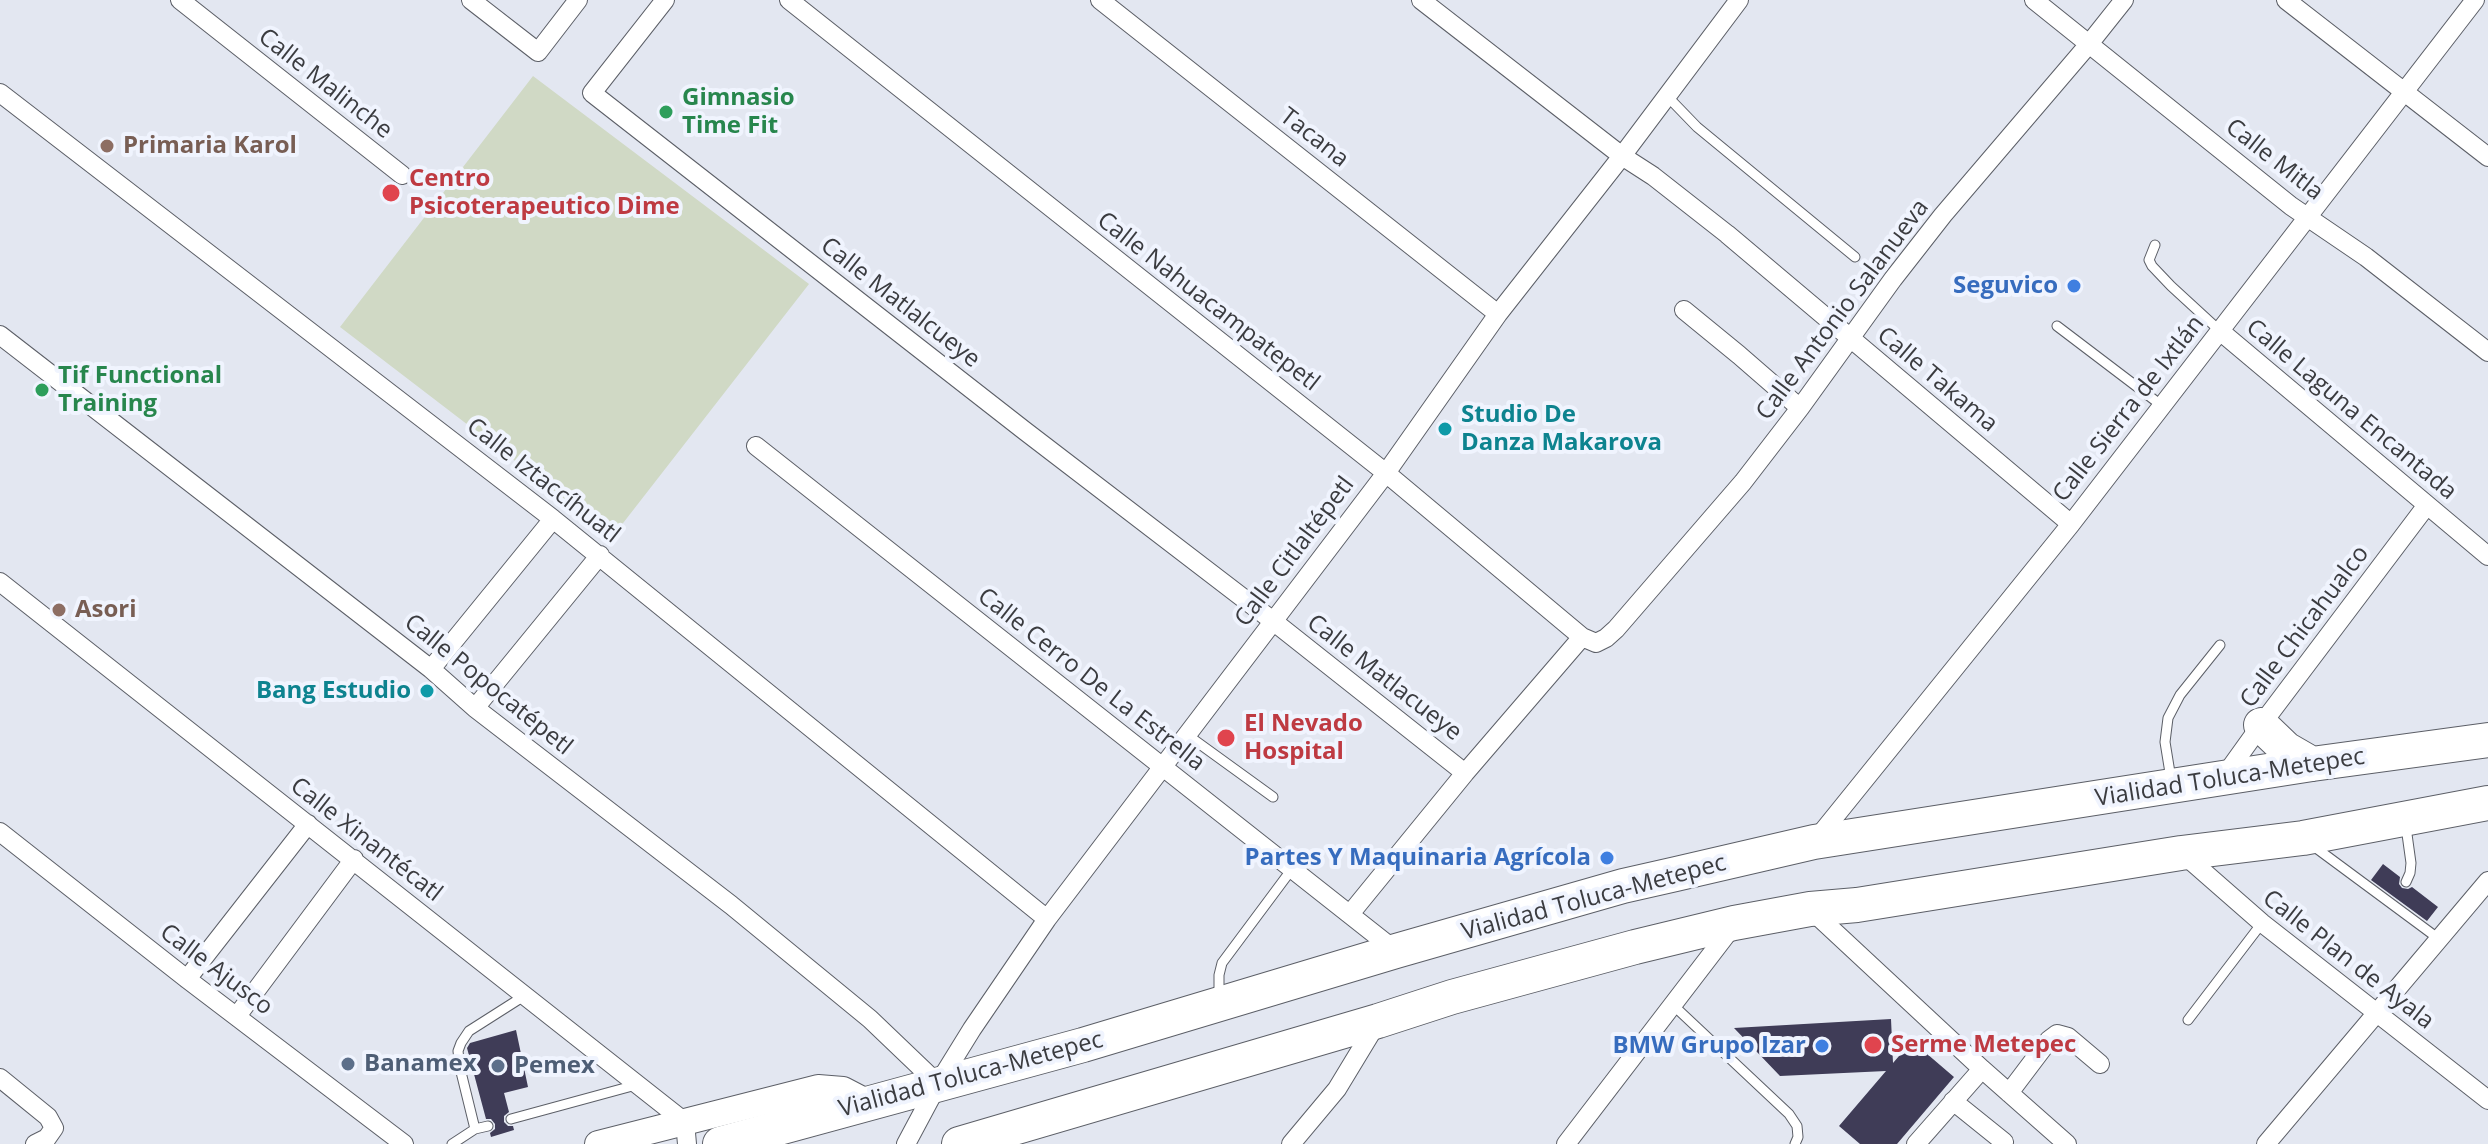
<!DOCTYPE html>
<html>
<head>
<meta charset="utf-8">
<style>
	body { margin:0 }
	canvas { display:block; background:#e3e7f1 }
</style>
</head>
<body>
<canvas width="2488" height="1144"></canvas>
<script>
const c = document.querySelector('canvas').getContext('2d');
c.lineJoin = 'round';
function fillPath(path, color) {
  c.fillStyle = color;
  c.fill(path, 'evenodd');
}
function poly(rows) {
  const path = new Path2D();
  for (const r of rows) {
    path.moveTo(r[0], r[1]);
    for (let i = 2; i < r.length; i += 2) path.lineTo(r[i], r[i + 1]);
  }
  return path;
}
function trace(path, color, width, dash) {
  c.strokeStyle = color;
  c.lineWidth = width;
  c.lineCap = dash ? 'butt' : 'round';
  c.setLineDash(dash || []);
  c.stroke(path);
}
function label(font, color, halo, rows, align = 'center') {
  c.font = font + ' "Open Sans",sans-serif';
  c.lineWidth = 8;
  c.setLineDash([]);
  c.textBaseline = 'middle';
  c.strokeStyle = halo;
  c.fillStyle = color;
  for (const [text, x, y, turn = 0] of rows) {
    c.save();
    c.translate(x, y);
    c.rotate((+turn || 0) * Math.PI / 180);
    c.textAlign = isNaN(turn) ? turn : align;
    if (halo) c.strokeText(text, 0, 0);
    c.fillText(text, 0, 0);
    c.restore();
  }
}
const green = poly([
	[533,76,809,284,613,536,340,327]
]);
const building = poly([
	[2383,864,2400,877,2399,884,2402,888,2408,889,2412,887,2438,907,2427,921,2371,880],
	[1891,1019,1893,1063,1912,1041,1954,1077,1897,1144,1860,1144,1839,1126,1886,1071,1780,1076,1734,1028],
	[516,1030,528,1087,504,1093,509,1112,504,1116,504,1122,508,1126,513,1126,514,1130,491,1137,490,1133,495,1129,495,1124,491,1119,486,1119,467,1048,470,1043]
]);
const lane = poly([
	[1667,96,1697,127,1855,257],
	[2155,245,2149,260,2152,266,2171,286,2220,331],
	[2057,326,2161,405],
	[1186,734,1273,797],
	[2171,779,2165,742,2168,718,2180,695,2220,645],
	[2406,827,2411,863,2410,873,2406,882],
	[2312,845,2439,939],
	[1219,998,1219,975,1222,963,1292,869],
	[1673,1005,1789,1114,1797,1126,1798,1137,1795,1144],
	[2188,1020,2262,923],
	[511,1119,636,1085],
	[475,1129,460,1068,458,1051,461,1043,469,1031,524,996],
	[452,1144,475,1129,488,1126]
]);
const street = poly([
	[180,0,402,175],
	[471,0,538,52,578,0],
	[665,0,592,93,1025,431,1273,621,1465,773],
	[789,0,1386,473,1582,637,1596,643,1606,638,1616,629,1743,482,1800,408,1893,279,1943,215,2089,44,2124,0],
	[1100,0,1498,314],
	[1421,0,1622,156,1653,176,1727,234,2071,524],
	[2034,0,2291,206,2366,257,2488,352],
	[2286,0,2488,157],
	[0,93,553,519,1047,919],
	[1684,310,1739,355,1800,408],
	[2220,331,2488,556],
	[0,335,431,669,475,708,731,905,870,1019,938,1084],
	[756,446,1396,951],
	[0,582,685,1122,687,1144],
	[431,669,553,519],
	[475,708,600,555],
	[2223,778,2261,725,2427,505],
	[0,832,187,979,404,1144],
	[1815,841,2071,524,2475,0],
	[2182,853,2262,923,2488,1100],
	[1810,909,1982,1069,2067,1144],
	[1350,914,1465,773,1582,637],
	[187,979,308,824],
	[237,1016,354,859],
	[0,1078,48,1117,54,1128,47,1138,35,1144],
	[2009,1093,2049,1040,2057,1034,2068,1037,2100,1064],
	[1953,1101,2004,1142],
	[906,1144,938,1084,972,1029,1047,919,1386,473,1498,314,1622,156,1739,0],
	[1291,1144,1337,1089,1377,1023],
	[1566,1144,1733,926],
	[1916,1144,1982,1069],
	[2266,1144,2488,881]
]);
const secondary = poly([
	[598,1144,818,1088,843,1090,868,1103]
]);
const highway = poly([
	[2261,725,2286,749,2312,764],
	[720,1144,1083,1045,1396,951,1623,886,1676,874,1814,842,2312,764,2488,740],
	[959,1144,1378,1021,1452,997,1635,947,1734,923,1810,909,1857,905,2181,853,2303,838,2488,803]
]);
const markers = [
	[666,112,8,"#2e9e5b"],
	[107,146,8,"#8d6e63"],
	[391,193,10,"#e0444e"],
	[2074,286,8,"#3f7fe0"],
	[42,390,8,"#2e9e5b"],
	[1445,429,8,"#0f9aa8"],
	[59,610,8,"#8d6e63"],
	[427,691,8,"#0f9aa8"],
	[1226,738,10,"#e0444e"],
	[1607,858,8,"#3f7fe0"],
	[1873,1045,10,"#e0444e"],
	[1822,1046,8,"#3f7fe0"],
	[348,1064,8,"#5c6f8a"],
	[498,1066,8,"#5c6f8a"]
];
const streetNames = [
	["Calle Malinche",325,84,38],
	["Tacana",1314,138,38],
	["Calle Mitla",2274,160,38],
	["Calle Nahuacampatepetl",1208,302,38],
	["Calle Matlalcueye",900,303,38],
	["Calle Antonio Salanueva",1843,310,-53],
	["Calle Takama",1937,380,40],
	["Calle Sierra de Ixtlán",2129,409,-52],
	["Calle Laguna Encantada",2351,410,40],
	["Calle Iztaccíhuatl",543,481,38],
	["Calle Citlaltépetl",1295,552,-53],
	["Calle Chicahualco",2305,627,-53],
	["Calle Matlacueye",1384,678,38],
	["Calle Cerro De La Estrella",1091,680,38],
	["Calle Popocatépetl",488,685,39],
	["Vialidad Toluca-Metepec",2230,778,-9],
	["Calle Xinantécatl",366,840,38],
	["Vialidad Toluca-Metepec",1594,898,-15],
	["Calle Plan de Ayala",2348,960,38],
	["Calle Ajusco",216,970,37],
	["Vialidad Toluca-Metepec",971,1075,-15]
];
const leisureNames = [
	["Gimnasio",682,98],
	["Time Fit",682,126],
	["Tif Functional",58,376],
	["Training",58,404]
];
const educationNames = [
	["Primaria Karol",123,146],
	["Asori",75,610]
];
const healthNames = [
	["Centro",409,179],
	["Psicoterapeutico Dime",409,207],
	["El Nevado",1244,724],
	["Hospital",1244,752],
	["Serme Metepec",1891,1045]
];
const shopNames = [
	["Seguvico",2058,286],
	["Partes Y Maquinaria Agrícola",1591,858],
	["BMW Grupo Izar",1806,1046]
];
const cultureNames = [
	["Studio De",1461,415],
	["Danza Makarova",1461,443],
	["Bang Estudio",411,691,"right"]
];
const serviceNames = [
	["Banamex",364,1064],
	["Pemex",514,1066]
];
fillPath(green, '#d0d9c5');
fillPath(building, '#3f3c57');
trace(lane, '#5c5f67', 11);
trace(street, '#5c5f67', 20);
trace(secondary, '#5c5f67', 28);
trace(highway, '#5c5f67', 36);
trace(lane, '#fff', 9);
trace(street, '#fff', 18);
trace(secondary, '#fff', 26);
trace(highway, '#fff', 34);
for (const [x, y, r, color] of markers) {
  const dot = new Path2D();
  dot.arc(x, y, r, 0, 2 * Math.PI);
  c.fillStyle = color;
  c.fill(dot);
  trace(dot, '#f0f4fe', 3);
}
label('24px', '#3b3c40', '#f0f4fe', streetNames);
label('bold 24px', '#27864d', '#f0f4fe', leisureNames, 'left');
label('bold 24px', '#785e54', '#f0f4fe', educationNames, 'left');
label('bold 24px', '#be3a42', '#f0f4fe', healthNames, 'left');
label('bold 24px', '#366cbe', '#f0f4fe', shopNames, 'right');
label('bold 24px', '#0d838f', '#f0f4fe', cultureNames, 'left');
label('bold 24px', '#4e5e75', '#f0f4fe', serviceNames, 'left');
</script>
</body>
</html>
